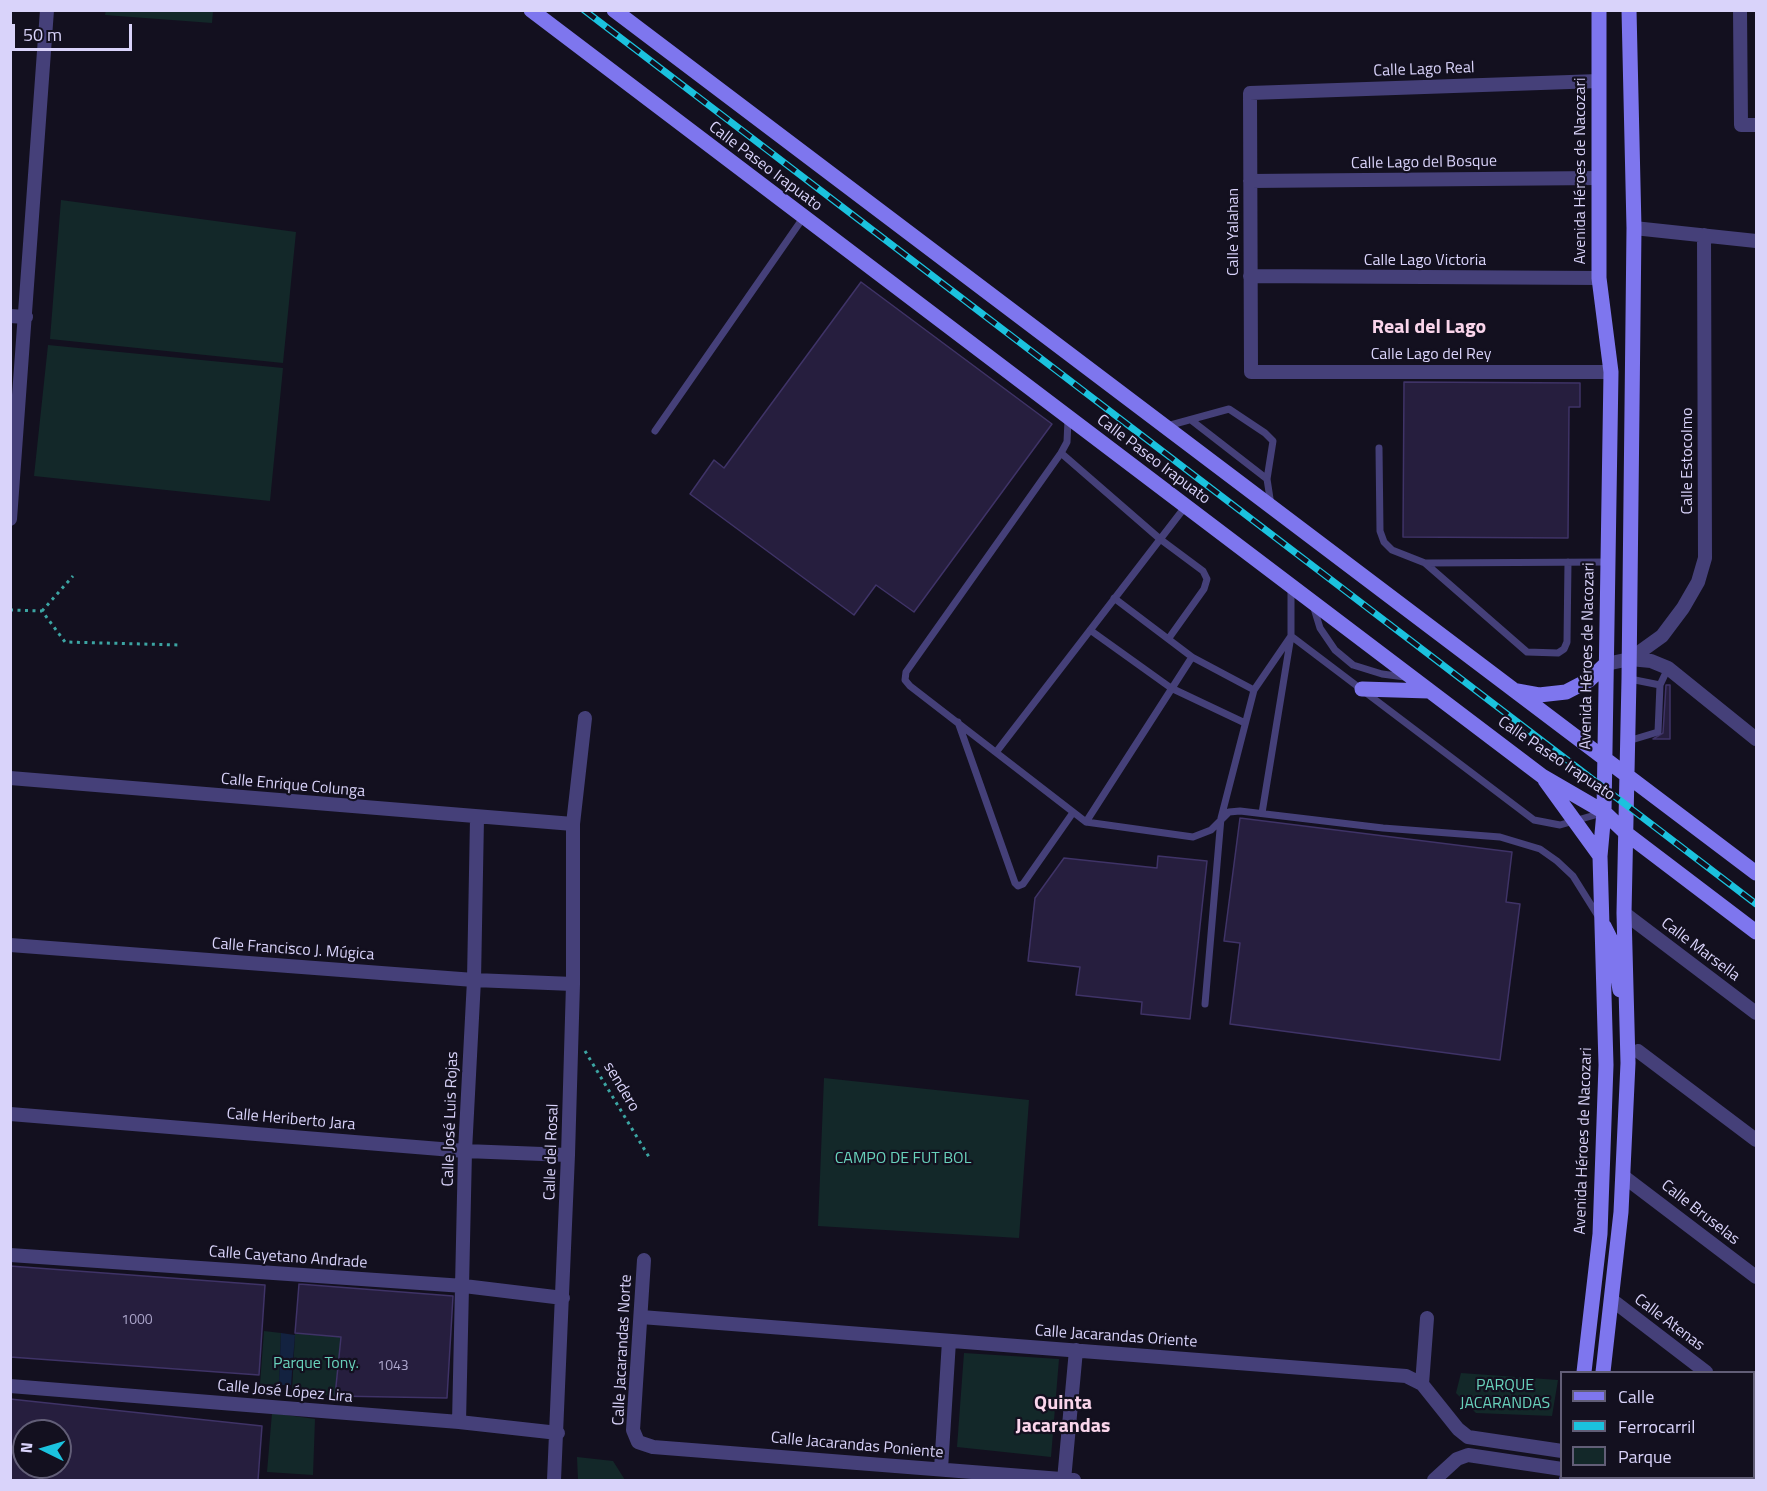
<!DOCTYPE html>
<html>
<head>
<meta charset="utf-8">
<style>
	body { margin:0 }
	#map { position:relative; width:1767px; height:1491px; overflow:hidden; background:#13101f; font-family:"Titillium Web",sans-serif }
	canvas { display:block }
	.frame { position:absolute; inset:0; border:12px solid #d9d3fa; pointer-events:none }
	.legend { position:absolute; left:1560px; top:1371px; width:195px; height:108px; box-sizing:border-box; background:#13101f; border:2px solid #625e77; margin:0; padding:8px 10px; list-style:none; font-size:18px; color:#d9d3fa }
	.legend li { display:flex; align-items:center; gap:12px; height:30px }
	.legend b { width:30px; border:2px solid #625e77 }
	.north { position:absolute; left:12px; top:1419px; width:60px; height:60px; box-sizing:border-box; background:#13101f; border:2px solid #625e77; border-radius:50%; rotate:275deg; font-size:16px; font-weight:700; line-height:24px; text-align:center; color:#d9d3fa }
	.north::after { content:''; display:block; margin:auto; width:21px; height:27px; background:#1bc2de; clip-path:polygon(50% 0,100% 100%,50% 72%,0 100%) }
	.scale { position:absolute; left:12px; top:24px; width:120px; height:27px; box-sizing:border-box; border:3px solid #d9d3fa; border-top:0; padding-left:8px; font-size:18px; line-height:21px; white-space:nowrap; color:#d9d3fa; -webkit-text-stroke:4px #13101f; paint-order:stroke }
</style>
</head>
<body>
<div id="map">
<canvas width="1767" height="1491"></canvas>
<div class="frame"></div>
<ul class="legend">
<li><b style="height:8px;background:#7e76ee"></b>Calle</li>
<li><b style="height:8px;background:#1bc2de"></b>Ferrocarril</li>
<li><b style="height:16px;background:#132829"></b>Parque</li>
</ul>
<div class="north">N</div>
<div class="scale">50 m</div>
</div>
<script>
const c = document.querySelector('canvas').getContext('2d');
c.lineJoin = 'round';
function fillPath(path, color) {
  c.fillStyle = color;
  c.fill(path, 'evenodd');
}
function poly(rows) {
  const path = new Path2D();
  for (const r of rows) {
    path.moveTo(r[0], r[1]);
    for (let i = 2; i < r.length; i += 2) path.lineTo(r[i], r[i + 1]);
  }
  return path;
}
function trace(path, color, width, dash) {
  c.strokeStyle = color;
  c.lineWidth = width;
  c.lineCap = dash ? 'butt' : 'round';
  c.setLineDash(dash || []);
  c.stroke(path);
}
function label(font, color, halo, rows, align = 'center') {
  c.font = font + ' "Titillium Web",sans-serif';
  c.lineWidth = 4.5;
  c.setLineDash([]);
  c.textBaseline = 'middle';
  c.strokeStyle = halo;
  c.fillStyle = color;
  for (const [text, x, y, turn = 0] of rows) {
    c.save();
    c.translate(x, y);
    c.rotate((+turn || 0) * Math.PI / 180);
    c.textAlign = isNaN(turn) ? turn : align;
    if (halo) c.strokeText(text, 0, 0);
    c.fillText(text, 0, 0);
    c.restore();
  }
}
const green = poly([
	[106,10,213,10,213,11,212,23,105,15],
	[61,200,296,232,283,363,50,339],
	[48,345,283,368,270,501,34,476],
	[824,1078,1029,1100,1019,1238,818,1226],
	[264,1331,281,1333,279,1385,260,1384],
	[295,1333,341,1337,335,1396,292,1392],
	[964,1353,1059,1359,1051,1457,957,1447],
	[1461,1373,1558,1380,1552,1416,1476,1413,1456,1393],
	[272,1413,315,1419,313,1475,267,1472],
	[577,1457,613,1461,625,1480,578,1480]
]);
const water = poly([
	[281,1333,295,1335,291,1385,279,1385]
]);
const building = poly([
	[861,282,1052,424,914,612,876,585,854,615,690,494,714,460,724,468,861,282],
	[1404,382,1580,383,1580,407,1569,407,1568,538,1403,537,1404,382],
	[1666,685,1670,685,1670,739,1653,739,1663,733,1666,685],
	[1240,818,1512,852,1506,902,1520,904,1500,1060,1230,1024,1240,943,1224,941,1240,818],
	[1158,856,1207,861,1190,1019,1141,1014,1142,1002,1076,995,1080,967,1028,961,1035,898,1064,858,1157,868,1158,856],
	[10,1266,265,1285,259,1375,10,1357,10,1266],
	[299,1284,453,1296,447,1398,335,1396,341,1337,295,1333,299,1284],
	[10,1399,262,1426,258,1480,10,1480,10,1399],
	[24,1431,60,1431,60,1467,24,1467,24,1431]
]);
const path = poly([
	[10,610,42,611,65,642,181,645],
	[42,611,73,576],
	[585,1051,649,1157]
]);
const lane = poly([
	[1068,420,1067,442,1061,453,906,672,905,680,910,686,1086,822,1193,837,1211,830,1229,812,1240,811,1383,828,1500,837,1540,849,1557,861,1573,876,1598,916],
	[1191,420,1267,479],
	[1167,426,1229,409,1265,433,1273,441,1267,479,1271,505],
	[655,431,803,218],
	[1379,448,1380,531,1384,542,1392,550,1425,563,1607,562],
	[1061,453,1160,539,1203,571,1207,579,1204,589,1169,638],
	[1425,563,1527,652,1558,653,1564,649,1567,642,1568,562],
	[1114,598,1192,657,1254,690],
	[1313,605,1320,628,1335,650,1353,665,1382,674,1405,677],
	[1090,630,1171,688,1245,723],
	[1291,636,1534,820,1560,825,1602,813],
	[1630,679,1660,685],
	[958,722,1015,883,1018,886,1023,884,1072,814],
	[1628,741,1658,732,1660,685,1668,668],
	[997,751,1185,507],
	[1262,813,1291,636,1291,587],
	[1086,822,1192,657],
	[1205,1004,1221,818,1254,690,1291,636]
]);
const street = poly([
	[1740,10,1741,125,1756,125],
	[1599,81,1250,93,1251,372,1611,372],
	[1250,181,1599,178],
	[1634,228,1756,241],
	[1250,276,1599,278],
	[10,316,26,317],
	[10,519,47,10],
	[1630,659,1662,636,1683,608,1698,582,1705,558,1704,235],
	[1606,664,1630,659,1651,661,1668,668,1756,739],
	[10,778,573,824],
	[1624,913,1756,1013],
	[10,945,474,980,573,984],
	[1638,1051,1756,1140],
	[10,1114,465,1151,568,1155],
	[1623,1176,1756,1277],
	[10,1255,464,1286,563,1298],
	[644,1260,633,1430,638,1442,653,1447,1074,1480],
	[1612,1300,1706,1372],
	[641,1317,1406,1376,1422,1384,1458,1429,1468,1437,1562,1451],
	[1422,1384,1427,1318],
	[10,1386,459,1422,558,1433],
	[1754,1408,1756,1411],
	[459,1422,465,1151,474,980,477,818],
	[1754,1440,1756,1439],
	[1754,1466,1756,1464],
	[941,1469,949,1341],
	[1609,1478,1626,1480],
	[554,1480,568,1155,573,984,573,824,585,718],
	[1064,1480,1076,1350],
	[1434,1480,1457,1459,1468,1455,1562,1469],
	[1714,1480,1722,1478]
]);
const secondary = poly([
	[531,10,1542,776,1604,812,1627,834,1756,932],
	[614,10,1756,873],
	[1362,689,1429,691],
	[1517,691,1539,695,1566,692,1589,680,1606,664],
	[1545,780,1600,856],
	[1604,926,1612,942,1620,990],
	[1584,1372,1600,1234,1606,1065,1600,856,1604,812,1611,372,1599,278,1599,10],
	[1603,1372,1621,1212,1628,1063,1624,913,1629,679,1634,228,1629,10],
	[1567,1480,1567,1478],
	[1585,1480,1586,1478]
]);
const rail = poly([
	[584,10,1756,904]
]);
const numberNames = [
	["1000",137,1321],
	["1043",393,1367]
];
const streetNames = [
	["Calle Lago Real",1424,70,-2],
	["Calle Lago del Bosque",1424,163,-1],
	["Calle Paseo Irapuato",765,167,37],
	["Avenida Héroes de Nacozari",1581,171,-90],
	["Calle Yalahan",1234,232,-90],
	["Calle Lago Victoria",1425,261],
	["Calle Lago del Rey",1431,355],
	["Calle Paseo Irapuato",1153,460,37],
	["Calle Estocolmo",1688,461,-90],
	["Avenida Héroes de Nacozari",1588,656,-89],
	["Calle Paseo Irapuato",1556,759,34],
	["Calle Enrique Colunga",293,786,5],
	["Calle Francisco J. Múgica",293,950,4],
	["Calle Marsella",1700,950,37],
	["sendero",621,1087,59],
	["Calle José Luis Rojas",451,1119,-88],
	["Calle Heriberto Jara",291,1120,5],
	["Avenida Héroes de Nacozari",1584,1141,-88],
	["Calle del Rosal",552,1152,-88],
	["Calle Bruselas",1700,1213,38],
	["Calle Cayetano Andrade",288,1258,4],
	["Calle Atenas",1669,1323,37],
	["Calle Jacarandas Oriente",1116,1337,4],
	["Calle Jacarandas Norte",623,1350,-87],
	["Calle José López Lira",285,1392,5],
	["Calle Jacarandas Poniente",857,1446,5]
];
const parkNames = [
	["CAMPO DE FUT BOL",903,1159],
	["Parque Tony.",316,1364],
	["PARQUE",1505,1386],
	["JACARANDAS",1505,1404]
];
const quarterNames = [
	["Real del Lago",1429,328],
	["Quinta",1063,1404],
	["Jacarandas",1063,1427]
];
fillPath(green, '#132829');
fillPath(water, '#132240');
fillPath(building, '#261e3e');
trace(building, '#3f3367', 1.5);
trace(path, '#3ca5a3', 3, [3, 4.5]);
trace(lane, '#454079', 7);
trace(street, '#454079', 14);
trace(secondary, '#7e76ee', 15);
trace(rail, '#1bc2de', 7);
trace(rail, '#13101f', 4.5, [14]);
label('14px', '#aca6cb', null, numberNames);
label('16px', '#d9d3fa', '#13101f', streetNames);
label('16px', '#68d1bb', '#13101f', parkNames);
label('bold 20px', '#fad5eb', '#13101f', quarterNames);
</script>
</body>
</html>
